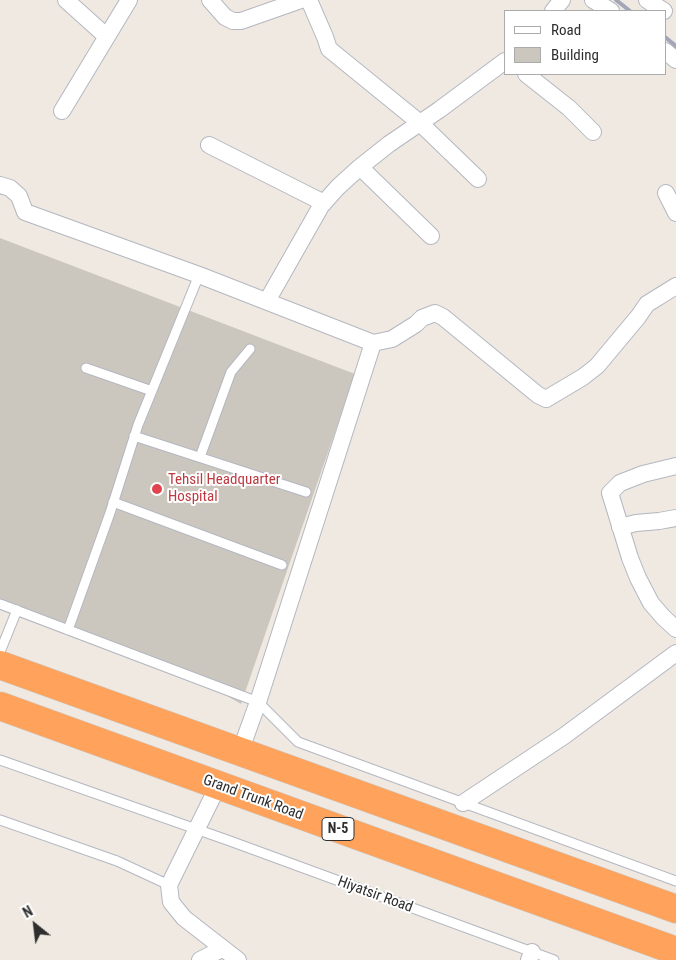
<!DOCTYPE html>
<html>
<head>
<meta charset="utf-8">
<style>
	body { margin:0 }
	#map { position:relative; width:676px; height:960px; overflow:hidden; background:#efe9e1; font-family:"Roboto Condensed",sans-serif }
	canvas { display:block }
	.legend { position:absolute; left:504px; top:10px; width:162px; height:65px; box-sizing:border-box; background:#fff; border:1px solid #ababab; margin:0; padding:6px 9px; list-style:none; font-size:15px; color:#2e2e2e }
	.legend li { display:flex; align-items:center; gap:10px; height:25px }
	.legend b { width:25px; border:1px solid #ababab }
	.north { position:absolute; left:10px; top:900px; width:50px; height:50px; -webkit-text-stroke:4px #fff; paint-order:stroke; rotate:331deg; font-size:14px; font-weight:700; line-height:20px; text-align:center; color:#2e2e2e }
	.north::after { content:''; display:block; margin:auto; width:18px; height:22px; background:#2e2e2e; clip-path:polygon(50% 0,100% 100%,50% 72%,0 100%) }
</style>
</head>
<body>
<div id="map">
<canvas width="676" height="960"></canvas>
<ul class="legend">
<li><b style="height:6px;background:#fff"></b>Road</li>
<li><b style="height:14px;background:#cbc7bf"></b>Building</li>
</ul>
<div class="north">N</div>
</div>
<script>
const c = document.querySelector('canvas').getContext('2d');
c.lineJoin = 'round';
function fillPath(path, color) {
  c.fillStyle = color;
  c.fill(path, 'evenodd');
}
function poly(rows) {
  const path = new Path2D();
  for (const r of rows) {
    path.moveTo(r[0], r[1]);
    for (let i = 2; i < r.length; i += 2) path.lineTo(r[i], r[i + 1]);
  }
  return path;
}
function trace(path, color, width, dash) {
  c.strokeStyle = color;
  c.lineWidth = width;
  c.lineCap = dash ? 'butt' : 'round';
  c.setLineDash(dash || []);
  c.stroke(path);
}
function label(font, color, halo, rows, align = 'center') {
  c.font = font + ' "Roboto Condensed",sans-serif';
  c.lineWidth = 4;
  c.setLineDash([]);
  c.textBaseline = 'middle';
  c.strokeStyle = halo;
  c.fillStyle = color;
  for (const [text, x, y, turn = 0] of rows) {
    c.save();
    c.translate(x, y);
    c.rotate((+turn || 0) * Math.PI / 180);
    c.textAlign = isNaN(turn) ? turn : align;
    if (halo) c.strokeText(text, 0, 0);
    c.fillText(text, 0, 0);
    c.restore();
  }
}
const building = poly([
	[0,238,355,374,241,704,201,681,0,605]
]);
const lane = poly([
	[86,368,152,391],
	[134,436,306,492],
	[200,457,231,372,250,349],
	[113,502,282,565],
	[0,604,258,702,298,742,676,881],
	[68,630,110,513,138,425,199,275],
	[0,652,17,610],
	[0,760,230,841,554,960],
	[0,820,117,861,169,885]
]);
const street = poly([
	[66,0,106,36],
	[210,0,225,17,233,21,241,21,301,0],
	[309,0,325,37,329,49,420,123,478,179],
	[593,0,611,11],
	[647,0,664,11],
	[553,11,562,0],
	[665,51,676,60],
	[526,74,569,108,593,132],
	[62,111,129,0],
	[209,145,324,203],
	[360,167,431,236],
	[0,185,10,188,19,196,25,212,199,275,373,343,258,702,240,752],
	[666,193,676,213],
	[267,301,321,206,338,187,360,167,389,144,439,110,505,61],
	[373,343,392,339,416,324,422,318,435,313,443,317,538,395,546,399,583,377,597,366,638,317,647,304,676,286],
	[676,466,643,474,620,483,610,493,630,558,638,578,651,603,663,617,676,629],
	[620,527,636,523,659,521,676,518],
	[218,786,169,885,171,902,184,918,238,960],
	[463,803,564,736,676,653],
	[200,960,222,949],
	[529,960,532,952]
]);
const highway = poly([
	[0,665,676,909],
	[0,706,676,951]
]);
const rail = poly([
	[616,0,630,11],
	[665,37,676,46]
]);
const markers = [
	[157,489,6,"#e0444e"]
];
const shields = [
	[338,829,32]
];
const shieldNames = [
	["N-5",338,829]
];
const healthNames = [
	["Tehsil Headquarter",168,480],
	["Hospital",168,497]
];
const streetNames = [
	["Grand Trunk Road",253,798,20],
	["Hiyatsir Road",375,895,20]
];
fillPath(building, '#cbc7bf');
trace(lane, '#b4b7c1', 11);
trace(street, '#b4b7c1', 18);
trace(highway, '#c9c9c9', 29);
trace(lane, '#fff', 9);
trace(street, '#fff', 16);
trace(highway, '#ffa35c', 28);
trace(rail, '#a3a6b8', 4);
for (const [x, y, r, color] of markers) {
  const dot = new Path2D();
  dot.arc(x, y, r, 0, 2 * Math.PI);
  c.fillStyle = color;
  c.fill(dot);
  trace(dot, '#fff', 2);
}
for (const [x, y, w] of shields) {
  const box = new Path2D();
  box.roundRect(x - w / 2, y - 11.5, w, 23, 4);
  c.fillStyle = '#fff';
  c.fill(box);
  trace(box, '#2e2e2e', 1);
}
label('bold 14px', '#2e2e2e', null, shieldNames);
label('15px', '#be3a42', '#fff', healthNames, 'left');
label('15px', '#2e2e2e', '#fff', streetNames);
</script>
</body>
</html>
